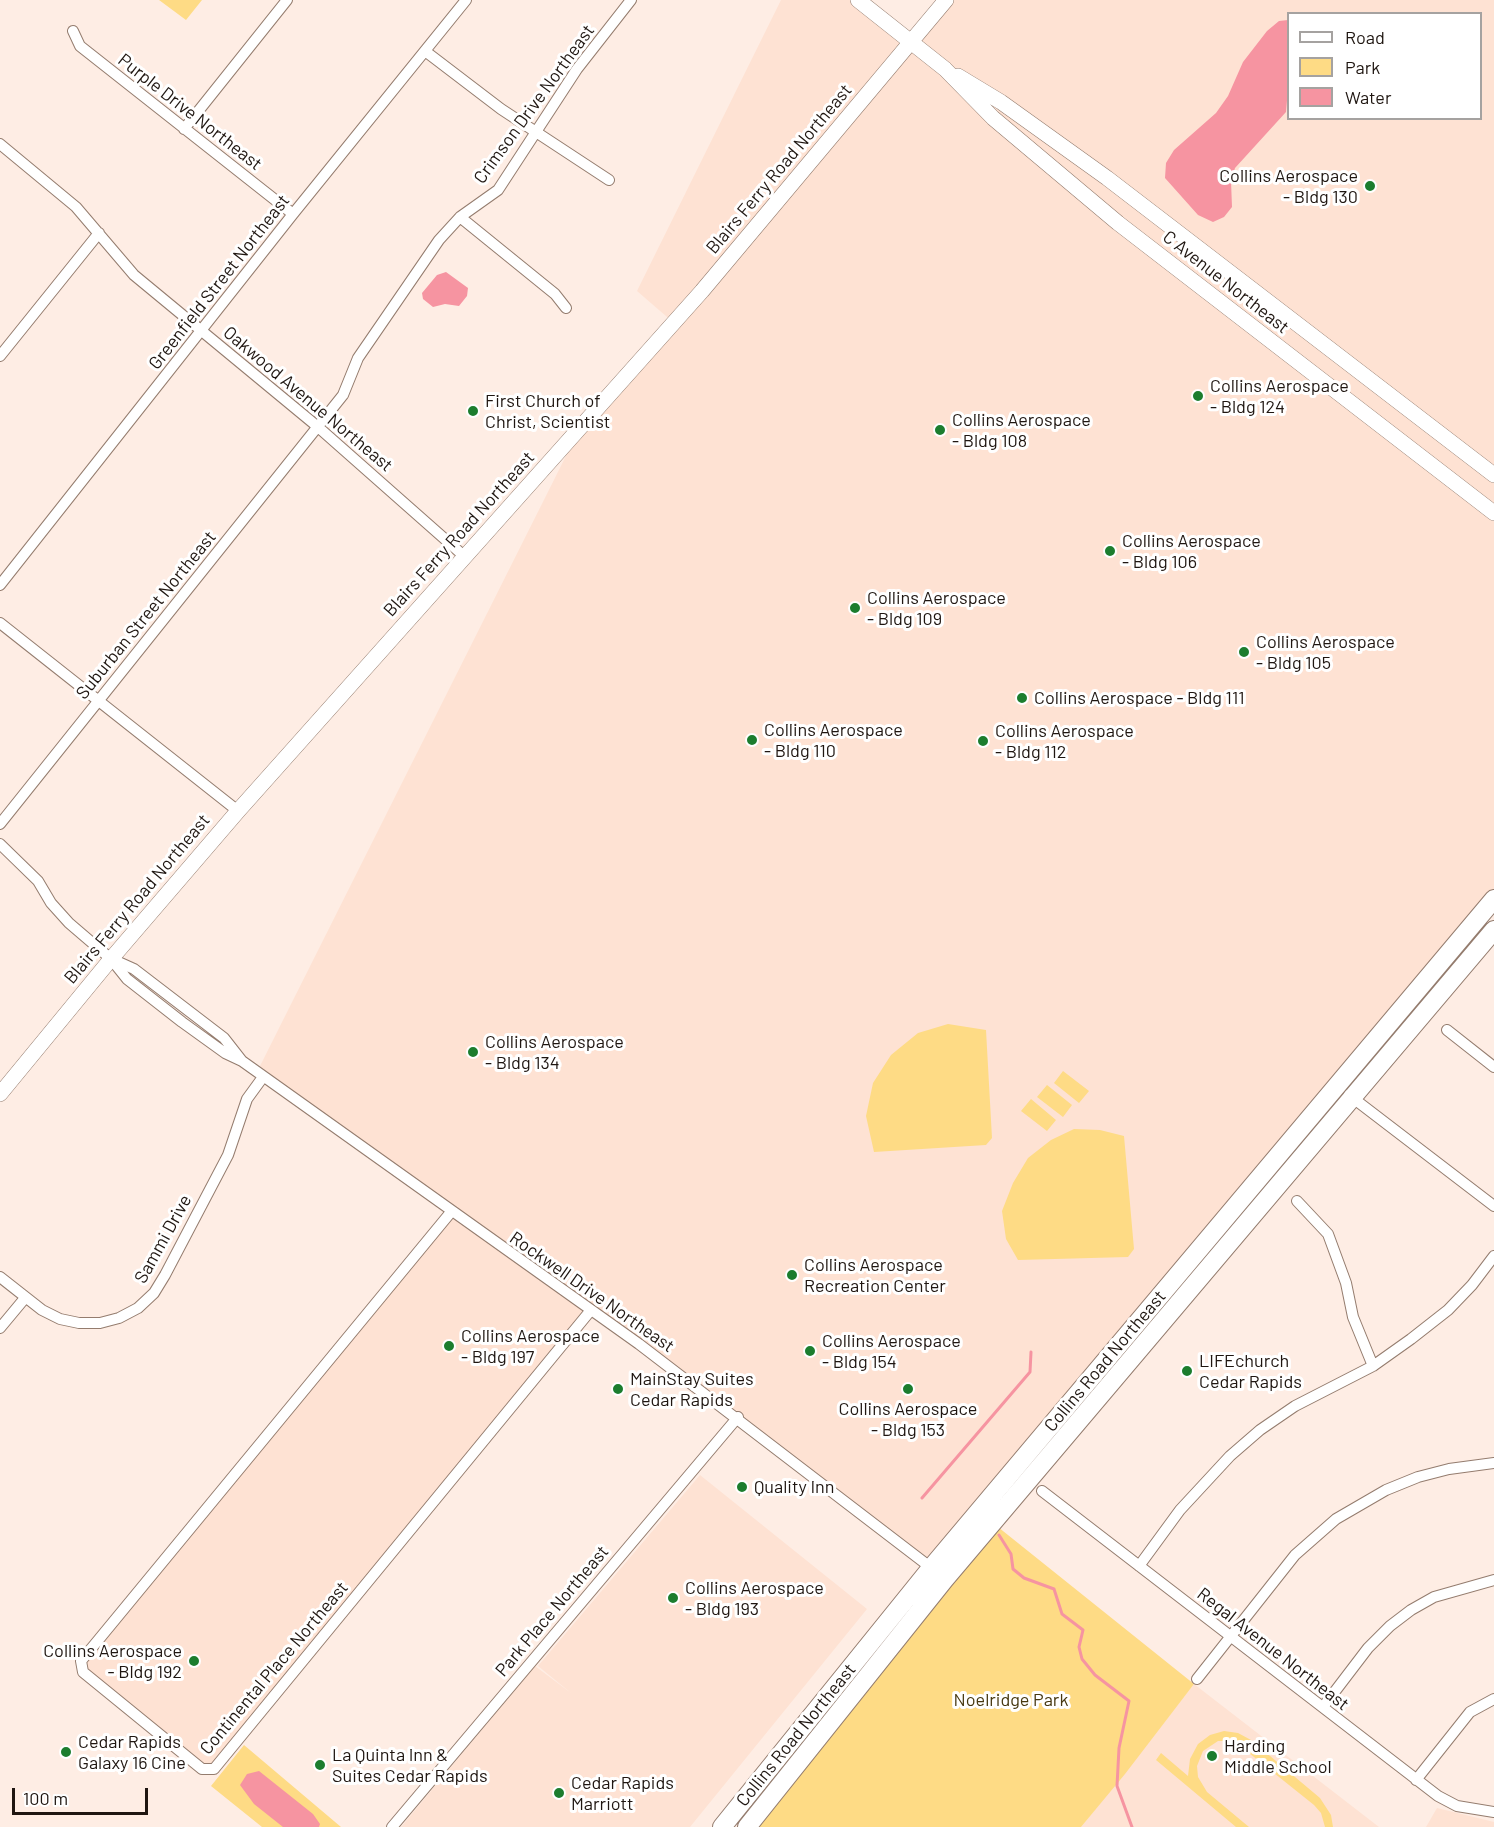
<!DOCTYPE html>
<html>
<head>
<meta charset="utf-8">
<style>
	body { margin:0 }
	#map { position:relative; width:1494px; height:1827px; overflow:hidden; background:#feede4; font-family:Barlow,sans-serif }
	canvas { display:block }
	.legend { position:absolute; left:1287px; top:12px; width:195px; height:108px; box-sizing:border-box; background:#fff; border:2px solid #a5a2a0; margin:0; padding:8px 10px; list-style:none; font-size:18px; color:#1f1611 }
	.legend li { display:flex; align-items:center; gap:12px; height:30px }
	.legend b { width:30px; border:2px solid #a5a2a0 }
	.scale { position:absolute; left:12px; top:1788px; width:136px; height:27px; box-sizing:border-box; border:3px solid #1f1611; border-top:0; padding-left:8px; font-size:18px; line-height:21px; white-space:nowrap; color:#1f1611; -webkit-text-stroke:4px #fff; paint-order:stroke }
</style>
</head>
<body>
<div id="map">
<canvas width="1494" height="1827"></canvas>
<ul class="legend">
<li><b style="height:8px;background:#fff"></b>Road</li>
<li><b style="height:16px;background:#fedb85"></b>Park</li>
<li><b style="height:16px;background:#f694a1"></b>Water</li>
</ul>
<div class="scale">100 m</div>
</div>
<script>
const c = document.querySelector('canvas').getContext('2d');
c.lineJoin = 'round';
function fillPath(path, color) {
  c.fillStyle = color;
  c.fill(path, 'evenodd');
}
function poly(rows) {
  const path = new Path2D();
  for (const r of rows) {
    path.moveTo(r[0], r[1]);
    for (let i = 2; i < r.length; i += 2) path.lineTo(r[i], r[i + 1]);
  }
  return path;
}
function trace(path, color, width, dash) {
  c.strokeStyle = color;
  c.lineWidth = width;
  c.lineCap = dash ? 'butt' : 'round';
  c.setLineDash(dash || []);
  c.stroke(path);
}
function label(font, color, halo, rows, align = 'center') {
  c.font = font + ' Barlow,sans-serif';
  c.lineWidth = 6;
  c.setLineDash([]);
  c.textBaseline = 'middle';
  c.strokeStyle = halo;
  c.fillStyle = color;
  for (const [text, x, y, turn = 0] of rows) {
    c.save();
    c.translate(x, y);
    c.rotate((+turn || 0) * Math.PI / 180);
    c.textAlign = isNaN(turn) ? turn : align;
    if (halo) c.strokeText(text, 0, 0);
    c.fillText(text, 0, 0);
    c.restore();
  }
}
const built = poly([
	[781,0,858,0,911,42,946,0,1494,0,1494,899,931,1568,591,1311,214,1769,202,1769,83,1672,81,1661,451,1212,257,1072,578,432,674,323,637,291],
	[1288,14,1480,14,1480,118,1288,118],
	[700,1475,867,1609,690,1827,401,1827,535,1666,571,1693,538,1666],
	[1194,1684,1379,1827,1081,1827],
	[1437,1808,1494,1822,1494,1827,1426,1827]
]);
const green = poly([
	[159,0,202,0,186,20],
	[948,1024,986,1030,992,1138,986,1145,874,1152,866,1116,873,1083,891,1055,918,1033],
	[1063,1071,1089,1091,1079,1103,1054,1083],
	[1047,1085,1072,1105,1063,1117,1037,1097],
	[1031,1099,1056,1120,1047,1131,1021,1111],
	[1074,1129,1100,1130,1124,1136,1134,1249,1128,1257,1018,1260,1006,1239,1002,1211,1013,1183,1028,1158,1051,1140],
	[993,1523,1194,1684,1125,1774,1081,1827,747,1827],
	[1224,1731,1238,1733,1251,1740,1320,1798,1331,1815,1333,1827,1325,1827,1321,1813,1314,1805,1234,1741,1218,1741,1203,1751,1197,1766,1198,1777,1207,1792,1249,1827,1236,1827,1156,1760,1161,1753,1188,1776,1190,1759,1198,1744,1210,1735],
	[244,1745,341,1827,262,1827,211,1786]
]);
const water = poly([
	[1288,20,1288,89,1286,112,1235,168,1231,181,1232,207,1224,217,1213,222,1198,215,1165,178,1166,163,1174,150,1216,113,1228,96,1243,62,1267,31,1279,21],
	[446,272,468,288,467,296,459,306,445,304,433,307,423,299,422,293,437,275],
	[259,1771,313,1814,320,1824,319,1827,283,1827,254,1804,240,1785,247,1774]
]);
const stream = poly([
	[922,1498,1030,1372,1031,1352],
	[999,1535,1011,1554,1013,1569,1024,1578,1054,1589,1062,1614,1083,1630,1079,1647,1082,1659,1095,1675,1129,1701,1119,1748,1117,1786,1132,1827]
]);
const minor = poly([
	[73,31,80,46,293,214],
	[425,51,501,109,609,180],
	[184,129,287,0],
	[0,144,76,207,134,275,318,427,464,556],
	[460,217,555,294,566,308],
	[0,356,99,233],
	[0,585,293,214,466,0],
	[0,623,238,811],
	[0,824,343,395,358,358,439,240,460,217,498,190,577,69,631,0],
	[0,844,38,881,51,903,69,923,111,959,127,979,182,1022,225,1053,242,1061,639,1344,934,1570],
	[114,960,134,969,224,1038,242,1061],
	[1447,1030,1494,1067],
	[1349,1095,1494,1206],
	[1297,1201,1328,1234,1346,1283,1353,1317,1373,1366],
	[451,1212,81,1661,83,1672,202,1769,214,1769,591,1310],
	[0,1277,42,1310,60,1319,79,1323,100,1323,119,1318,138,1308,154,1293,165,1275,228,1155,247,1099,263,1077],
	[0,1328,25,1298],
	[1042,1491,1438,1796,1457,1806,1494,1812],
	[1139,1566,1180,1510,1230,1456,1260,1430,1295,1406,1373,1366,1411,1339,1448,1310,1472,1285,1494,1256],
	[1197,1679,1295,1555,1336,1519,1386,1490,1418,1477,1449,1469,1494,1463],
	[1323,1707,1368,1648,1390,1626,1411,1610,1434,1597,1494,1580],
	[1416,1780,1470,1712,1494,1699],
	[392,1827,738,1417]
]);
const secondary = poly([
	[858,0,945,69,993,118,1118,223,1494,513],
	[958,76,1001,102,1107,178,1494,475],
	[0,1094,111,959,238,811,702,291,946,0]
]);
const trunk = poly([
	[722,1827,931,1568,1494,899],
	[747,1827,945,1579,1494,930]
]);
const markers = [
	[1370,186,6,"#1c7d2e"],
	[1198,396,6,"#1c7d2e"],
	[473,411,6,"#1c7d2e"],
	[940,430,6,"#1c7d2e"],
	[1110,551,6,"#1c7d2e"],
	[855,608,6,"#1c7d2e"],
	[1244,652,6,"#1c7d2e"],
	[1022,698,6,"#1c7d2e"],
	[752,740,6,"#1c7d2e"],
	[983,741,6,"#1c7d2e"],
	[473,1052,6,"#1c7d2e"],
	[792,1275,6,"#1c7d2e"],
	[449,1346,6,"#1c7d2e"],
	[810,1351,6,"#1c7d2e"],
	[1187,1371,6,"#1c7d2e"],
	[618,1389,6,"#1c7d2e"],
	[908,1389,6,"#1c7d2e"],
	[742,1487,6,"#1c7d2e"],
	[673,1598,6,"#1c7d2e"],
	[194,1661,6,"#1c7d2e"],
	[66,1752,6,"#1c7d2e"],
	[1212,1756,6,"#1c7d2e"],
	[320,1765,6,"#1c7d2e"],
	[559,1793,6,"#1c7d2e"]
];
const streetNames = [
	["Crimson Drive Northeast",534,104,-54],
	["Purple Drive Northeast",190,112,38],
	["Blairs Ferry Road Northeast",779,169,-50],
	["Greenfield Street Northeast",219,282,-52],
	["C Avenue Northeast",1226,282,38],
	["Oakwood Avenue Northeast",308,399,40],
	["Blairs Ferry Road Northeast",459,534,-48],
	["Suburban Street Northeast",146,615,-51],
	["Blairs Ferry Road Northeast",137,899,-50],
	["Sammi Drive",163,1239,-61],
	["Rockwell Drive Northeast",592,1292,35],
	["Collins Road Northeast",1105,1361,-50],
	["Park Place Northeast",552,1611,-50],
	["Regal Avenue Northeast",1273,1649,38],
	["Continental Place Northeast",274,1668,-50],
	["Collins Road Northeast",796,1735,-51]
];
const poiNames = [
	["Collins Aerospace",1358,176,"right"],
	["- Bldg 130",1358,197,"right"],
	["Collins Aerospace",1210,386],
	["- Bldg 124",1210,407],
	["First Church of",485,401],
	["Christ, Scientist",485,422],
	["Collins Aerospace",952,420],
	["- Bldg 108",952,441],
	["Collins Aerospace",1122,541],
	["- Bldg 106",1122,562],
	["Collins Aerospace",867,598],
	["- Bldg 109",867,619],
	["Collins Aerospace",1256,642],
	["- Bldg 105",1256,663],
	["Collins Aerospace - Bldg 111",1034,698],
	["Collins Aerospace",764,730],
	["- Bldg 110",764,751],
	["Collins Aerospace",995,731],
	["- Bldg 112",995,752],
	["Collins Aerospace",485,1042],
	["- Bldg 134",485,1063],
	["Collins Aerospace",804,1265],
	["Recreation Center",804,1286],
	["Collins Aerospace",461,1336],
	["- Bldg 197",461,1357],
	["Collins Aerospace",822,1341],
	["- Bldg 154",822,1362],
	["LIFEchurch",1199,1361],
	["Cedar Rapids",1199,1382],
	["MainStay Suites",630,1379],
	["Cedar Rapids",630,1400],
	["Collins Aerospace",908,1409,"center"],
	["- Bldg 153",908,1430,"center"],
	["Quality Inn",754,1487],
	["Collins Aerospace",685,1588],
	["- Bldg 193",685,1609],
	["Collins Aerospace",182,1651,"right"],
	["- Bldg 192",182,1672,"right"],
	["Cedar Rapids",78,1742],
	["Galaxy 16 Cine",78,1763],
	["Harding",1224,1746],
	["Middle School",1224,1767],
	["La Quinta Inn &",332,1755],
	["Suites Cedar Rapids",332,1776],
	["Cedar Rapids",571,1783],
	["Marriott",571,1804]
];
const parkNames = [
	["Noelridge Park",1011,1700]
];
fillPath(built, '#fee2d3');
fillPath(green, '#fedb85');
fillPath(water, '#f694a1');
trace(stream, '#f694a1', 3);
trace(minor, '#947c6e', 12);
trace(secondary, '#947c6e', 16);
trace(trunk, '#947c6e', 20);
trace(minor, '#fff', 10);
trace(secondary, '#fff', 15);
trace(trunk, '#fff', 18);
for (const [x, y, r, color] of markers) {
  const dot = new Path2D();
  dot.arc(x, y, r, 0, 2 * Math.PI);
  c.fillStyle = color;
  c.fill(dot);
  trace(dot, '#fff', 2);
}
label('18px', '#1f1611', '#fff', streetNames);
label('18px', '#1f1611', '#fff', poiNames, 'left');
label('18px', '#473810', '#fff', parkNames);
</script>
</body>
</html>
